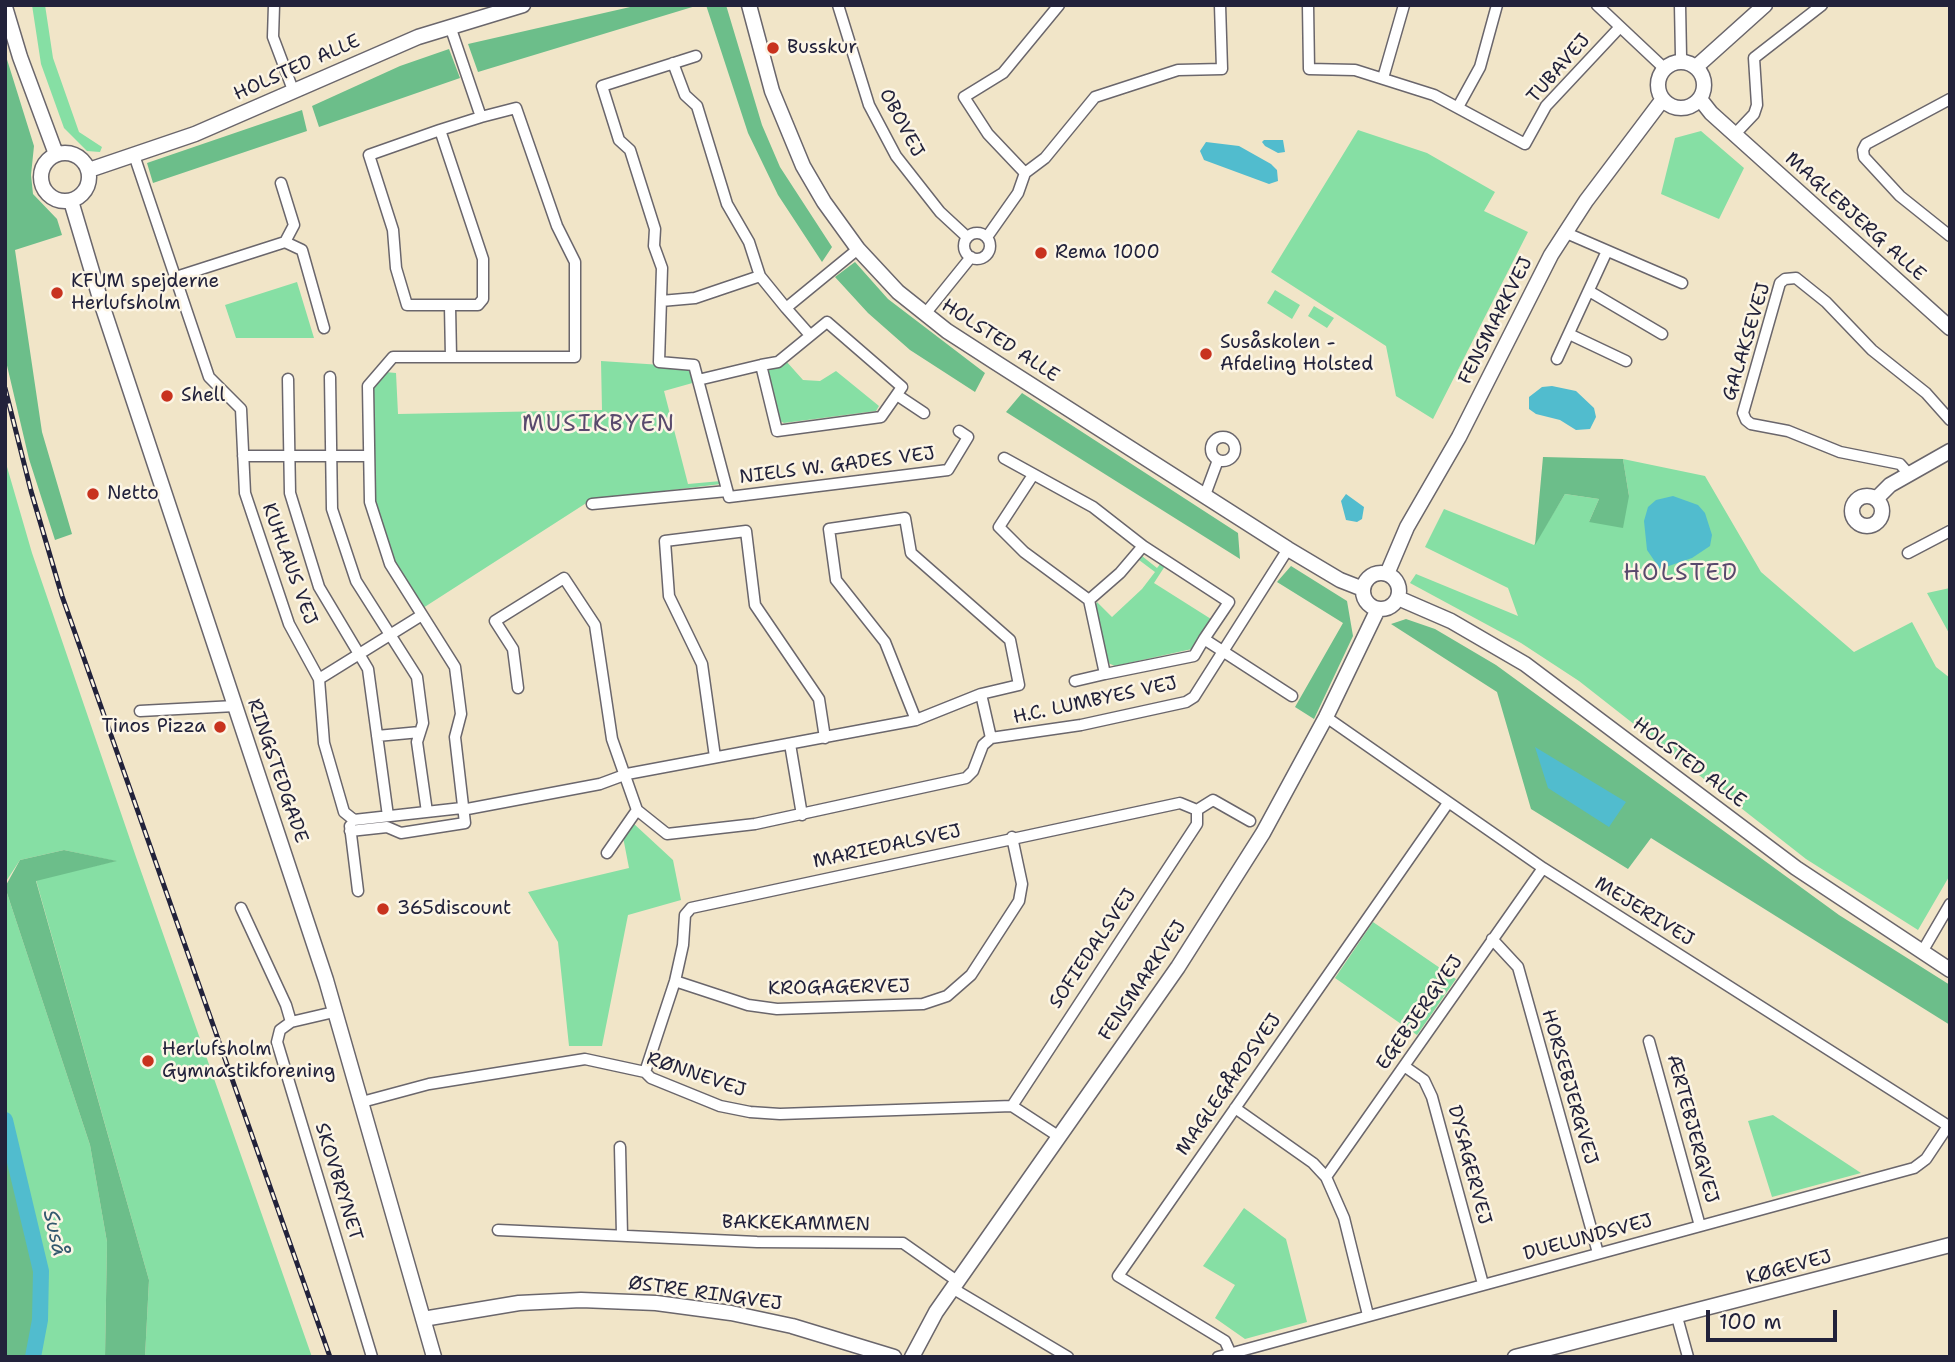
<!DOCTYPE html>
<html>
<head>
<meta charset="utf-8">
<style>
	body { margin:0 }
	#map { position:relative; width:1955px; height:1362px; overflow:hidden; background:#f1e5c8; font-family:"Shantell Sans",sans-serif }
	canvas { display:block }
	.frame { position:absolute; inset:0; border:7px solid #22223b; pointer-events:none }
	.scale { position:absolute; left:1706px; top:1310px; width:131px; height:32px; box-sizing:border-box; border:4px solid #22223b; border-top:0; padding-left:9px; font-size:21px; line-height:24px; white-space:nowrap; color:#22223b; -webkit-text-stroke:5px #fcf5e5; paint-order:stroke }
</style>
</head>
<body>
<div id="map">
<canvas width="1955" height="1362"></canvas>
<div class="frame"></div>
<div class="scale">100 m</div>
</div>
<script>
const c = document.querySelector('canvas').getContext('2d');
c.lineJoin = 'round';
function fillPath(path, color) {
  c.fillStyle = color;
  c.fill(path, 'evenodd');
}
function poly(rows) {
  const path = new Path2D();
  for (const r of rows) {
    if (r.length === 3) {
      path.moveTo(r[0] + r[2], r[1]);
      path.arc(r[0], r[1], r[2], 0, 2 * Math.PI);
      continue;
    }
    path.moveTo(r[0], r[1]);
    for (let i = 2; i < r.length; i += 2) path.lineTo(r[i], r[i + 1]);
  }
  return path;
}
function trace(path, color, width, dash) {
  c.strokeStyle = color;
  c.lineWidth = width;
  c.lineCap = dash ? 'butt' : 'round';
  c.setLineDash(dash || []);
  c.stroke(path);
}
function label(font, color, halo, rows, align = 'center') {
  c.font = font + ' "Shantell Sans",sans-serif';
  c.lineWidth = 5;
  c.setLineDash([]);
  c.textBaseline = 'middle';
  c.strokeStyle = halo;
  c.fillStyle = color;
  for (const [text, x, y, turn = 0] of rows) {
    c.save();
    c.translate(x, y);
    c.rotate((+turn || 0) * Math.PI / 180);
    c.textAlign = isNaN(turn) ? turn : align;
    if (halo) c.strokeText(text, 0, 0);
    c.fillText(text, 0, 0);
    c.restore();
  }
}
const green = poly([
	[32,5,45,5,53,58,79,132,102,147,100,152,87,151,64,128,41,64],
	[1358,130,1427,153,1495,192,1484,211,1528,232,1433,419,1396,396,1386,346,1271,272],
	[1701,131,1744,168,1719,219,1661,194,1675,138],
	[297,282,314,338,236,338,225,305],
	[1275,290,1300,305,1292,319,1267,303],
	[1314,306,1334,318,1327,328,1308,316],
	[601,361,692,367,696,382,664,391,688,484,721,481,721,484,591,500,423,608,394,565,374,498,372,388,385,372,396,373,398,414,602,410],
	[786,361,803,380,820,381,836,371,879,406,876,411,784,423,778,420,768,369],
	[1623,459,1705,476,1761,572,1854,652,1912,622,1936,667,1950,678,1950,875,1918,930,1806,859,1579,681,1521,643,1410,583,1416,574,1518,616,1508,588,1425,547,1444,509,1534,545,1565,494,1599,499,1589,522,1629,496],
	[5,460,32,553,136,857,312,1357,145,1357,149,1280,36,880,115,861,64,850,20,860,5,883],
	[1142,556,1157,568,1161,563,1165,566,1154,583,1211,619,1192,649,1115,666,1108,663,1095,606,1097,602,1112,617,1142,589,1155,572,1139,560],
	[1950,588,1950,635,1927,593],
	[633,823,673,860,681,900,628,915,602,1046,569,1046,558,942,528,892,629,868,623,837],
	[5,887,90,1145,107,1242,105,1357,33,1357,40,1320,41,1271,5,1120],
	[1373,922,1456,979,1417,1035,1335,978],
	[1773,1115,1861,1173,1772,1197,1748,1121],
	[1244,1208,1286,1239,1307,1322,1245,1339,1215,1318,1235,1285,1203,1266]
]);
const forest = poly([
	[639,5,699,5,478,72,468,44],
	[706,5,726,5,762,125,780,167,832,247,822,262,778,195,748,133],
	[449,49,460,78,319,127,312,106,400,66],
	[5,53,34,146,31,175,33,194,57,219,62,235,15,250,42,432,72,534,55,540,29,459,5,357],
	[302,110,307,131,153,183,147,163],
	[855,262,888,299,985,373,975,392,910,350,868,313,835,277],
	[1022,393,1238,533,1240,559,1006,412],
	[1543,457,1623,459,1629,496,1623,528,1589,522,1599,499,1565,494,1535,545],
	[1291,566,1347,601,1353,636,1314,719,1295,707,1343,623,1277,582],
	[1406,619,1435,629,1496,665,1839,915,1950,985,1950,1025,1651,838,1628,869,1531,809,1497,692,1391,624],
	[64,850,117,861,36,881,149,1280,145,1357,105,1357,107,1242,90,1145,5,887,20,860],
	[5,1120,41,1271,40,1320,33,1357,5,1357]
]);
const water = poly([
	[1264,140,1283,140,1285,152,1278,153,1265,146,1262,142],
	[1206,142,1239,146,1271,164,1277,170,1278,181,1269,184,1204,160,1200,151],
	[1552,386,1576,391,1594,408,1596,417,1590,429,1576,430,1560,420,1536,414,1529,409,1529,397,1542,387],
	[1346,494,1364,507,1362,519,1357,522,1346,520,1341,501],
	[1673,496,1698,505,1705,513,1712,535,1710,546,1692,558,1660,569,1647,550,1644,521,1648,507,1656,500],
	[1535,747,1626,802,1609,827,1548,788]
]);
const river = poly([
	[5,1120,41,1271,40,1320,33,1357]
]);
const street = poly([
	[274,5,273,37,293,90],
	[838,5,869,105,896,156,940,212,967,237],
	[1308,5,1309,69,1355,70,1434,95,1525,144,1546,106,1620,27],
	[1597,5,1665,69],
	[1680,5,1681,56,1684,62],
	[450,26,481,117],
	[696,56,602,86,619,140,630,150,655,229,654,246,662,268,659,362,694,365,729,497,948,470,968,437,959,431],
	[673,63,685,95,697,106,727,204,749,242,760,276,786,308],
	[1383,78,1404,5],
	[1950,99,1866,144,1863,150,1864,157,1900,196,1950,236],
	[1458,107,1480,67,1497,5],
	[1735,134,1754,114,1757,105,1754,58,1822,5],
	[134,155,209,377,241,409,245,493,289,624,319,679,324,743,344,812,354,820,462,808],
	[1025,173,988,134,964,97,1003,73,1059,5],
	[281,183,294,225,285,242],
	[1564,232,1682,283],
	[977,246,13],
	[987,237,1018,193,1025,173,1045,158,1095,97,1178,70,1222,69,1220,5],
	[176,277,285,242,302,250,324,328],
	[1589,291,1662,334],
	[661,301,695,298,760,276],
	[450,306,451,357],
	[925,314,971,257],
	[827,322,902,387,881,417,777,431,761,365,778,362,827,322],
	[809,334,786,308,858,249],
	[1569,334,1626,361],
	[1557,359,1606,253],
	[330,377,332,509,356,581,417,677,423,723,417,742,427,812],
	[288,379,290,493,319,587,368,669,388,816],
	[698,380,761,365],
	[897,395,924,413],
	[1223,449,12],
	[243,456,369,456],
	[1004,458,1093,507,1143,546],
	[1908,473,1900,464,1840,452,1788,431,1751,424,1746,420,1743,413,1780,283,1785,279,1796,278,1826,302,1872,350,1926,393,1950,420],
	[1033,475,999,527,1024,552,1089,600,1105,674,1194,656,1204,639],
	[1205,495,1218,460],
	[592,504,727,491],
	[1908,553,1950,531],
	[1089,600,1120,573,1143,546,1229,602,1204,639,1292,696],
	[319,679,422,615],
	[1075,681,1105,674],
	[518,688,513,649,495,621,564,578,595,625,612,739,637,810,667,834,755,824,966,778,973,771,983,745,991,738,1081,725,1186,702,1194,697,1288,549],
	[140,711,235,706],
	[1326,717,1543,868,1950,1127],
	[916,720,885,642,836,580,829,529,905,518,911,553,1010,640,1019,685,981,694,991,738],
	[377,736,420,732],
	[790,744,802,815],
	[715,757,702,664,669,596,665,541,746,531,755,605,819,699,825,738],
	[462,810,600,784,627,774,916,720,981,694],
	[350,826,358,891],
	[350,831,387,827,401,833,465,823,455,737,461,714,455,667,390,564,370,502,368,386,393,357,575,357,575,262,557,226,516,108,481,117,440,130,369,155,393,230,396,268,407,305,478,305,483,299,483,259,440,130],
	[607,853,637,810],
	[241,908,286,1005,291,1022],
	[1492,939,1518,967,1598,1253],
	[1922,952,1950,904],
	[675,981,748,1005,777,1009,923,1004,947,996,971,975,1019,901,1022,884,1012,837],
	[334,1012,291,1022,280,1030,277,1042,372,1357],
	[1649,1041,1700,1226],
	[1404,1066,1424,1080,1432,1097,1483,1284],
	[645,1072,675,981,683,945,685,915,691,908,1180,803,1197,810,1213,800,1250,821],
	[362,1102,429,1084,585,1059,645,1072,651,1078,720,1106,750,1112,780,1114,1012,1106,1058,1136],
	[1012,1106,1197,824,1197,810],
	[1235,1108,1313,1163,1326,1177,1344,1218,1368,1315],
	[620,1147,622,1235],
	[1326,1177,1543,868],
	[498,1230,757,1242,903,1243,957,1281],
	[952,1288,1068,1357],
	[1677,1317,1688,1357],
	[1230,1352,1225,1341,1118,1276,1448,803],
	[1218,1357,1914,1168,1926,1159,1948,1126]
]);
const secondary = poly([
	[749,5,772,91,803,166,824,202,858,249,898,292,947,331,995,362,1288,549,1340,580,1363,589],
	[5,7,20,57,56,154],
	[1681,85,23],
	[1696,67,1765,5],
	[1700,99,1711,113,1950,328],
	[65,177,24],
	[89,170,195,134,418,37,523,5],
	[71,201,102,305,326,980,434,1357],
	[1867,511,15],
	[1876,499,1890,485,1950,451],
	[1381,591,18],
	[1387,574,1407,527,1459,437,1551,255,1586,201,1663,99],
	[1398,598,1451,621,1525,664,1796,868,1950,970],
	[423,1319,519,1303,581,1300,656,1303,731,1313,792,1326,894,1357],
	[912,1357,936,1312,1178,967,1263,833,1326,717,1378,609],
	[1515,1357,1950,1245]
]);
const rail = poly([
	[5,388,31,491,62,596,330,1357]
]);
const markers = [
	[773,48,7,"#c8321e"],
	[1041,253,7,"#c8321e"],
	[57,293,7,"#c8321e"],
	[1206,354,7,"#c8321e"],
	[167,396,7,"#c8321e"],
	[93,494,7,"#c8321e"],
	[220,727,7,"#c8321e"],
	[383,909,7,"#c8321e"],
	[148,1061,7,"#c8321e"]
];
const poiNames = [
	["Busskur",787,48],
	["Rema 1000",1055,253],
	["KFUM spejderne",71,282],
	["Herlufsholm",71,304],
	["Susåskolen -",1220,343],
	["Afdeling Holsted",1220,365],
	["Shell",181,396],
	["Netto",107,494],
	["Tinos Pizza",206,727,"right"],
	["365discount",397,909],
	["Herlufsholm",162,1050],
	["Gymnastikforening",162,1072]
];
const streetNames = [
	["HOLSTED ALLE",297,68,-24],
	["TUBAVEJ",1559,69,-49],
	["OBOVEJ",901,123,62],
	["MAGLEBJERG ALLE",1855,217,42],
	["FENSMARKVEJ",1496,321,-63],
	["HOLSTED ALLE",1000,341,33],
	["GALAKSEVEJ",1747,342,-73],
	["NIELS W. GADES VEJ",837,466,-7],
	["KUHLAUS VEJ",289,564,70],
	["H.C. LUMBYES VEJ",1095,701,-12],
	["HOLSTED ALLE",1689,763,37],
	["RINGSTEDGADE",277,771,71],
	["MARIEDALSVEJ",887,847,-12],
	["MEJERIVEJ",1644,912,32],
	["SOFIEDALSVEJ",1093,949,-56],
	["FENSMARKVEJ",1143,981,-56],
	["KROGAGERVEJ",839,988,-1],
	["EGEBJERGVEJ",1420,1013,-55],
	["RØNNEVEJ",696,1075,19],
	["MAGLEGÅRDSVEJ",1229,1085,-55],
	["HORSEBJERGVEJ",1569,1087,74],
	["ÆRTEBJERGVEJ",1692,1129,75],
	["DYSAGERVEJ",1469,1165,75],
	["SKOVBRYNET",338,1182,73],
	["BAKKEKAMMEN",796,1224,1],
	["DUELUNDSVEJ",1588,1238,-15],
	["KØGEVEJ",1789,1268,-15],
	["ØSTRE RINGVEJ",705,1294,8]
];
const waterNames = [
	["Suså",54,1233,77]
];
const quarterNames = [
	["MUSIKBYEN",599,425],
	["HOLSTED",1681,574]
];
fillPath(green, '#86dfa4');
fillPath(forest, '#6cbe8a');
fillPath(water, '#51bcce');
trace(river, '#51bcce', 16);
trace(street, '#6a666c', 13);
trace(secondary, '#6a666c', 17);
trace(street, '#fff', 10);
trace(secondary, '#fff', 14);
trace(rail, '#22223b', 5);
trace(rail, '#fcf5e5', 2.5, [8]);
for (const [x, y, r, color] of markers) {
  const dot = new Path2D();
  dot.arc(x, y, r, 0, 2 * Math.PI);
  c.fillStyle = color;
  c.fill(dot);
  trace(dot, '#fcf5e5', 2.5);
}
label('19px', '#22223b', '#fcf5e5', poiNames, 'left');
label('19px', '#22223b', '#fcf5e5', streetNames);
label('italic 21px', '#32586e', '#fcf5e5', waterNames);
c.letterSpacing = '2px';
label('23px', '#594a6d', '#fcf5e5', quarterNames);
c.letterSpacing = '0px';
</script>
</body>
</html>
